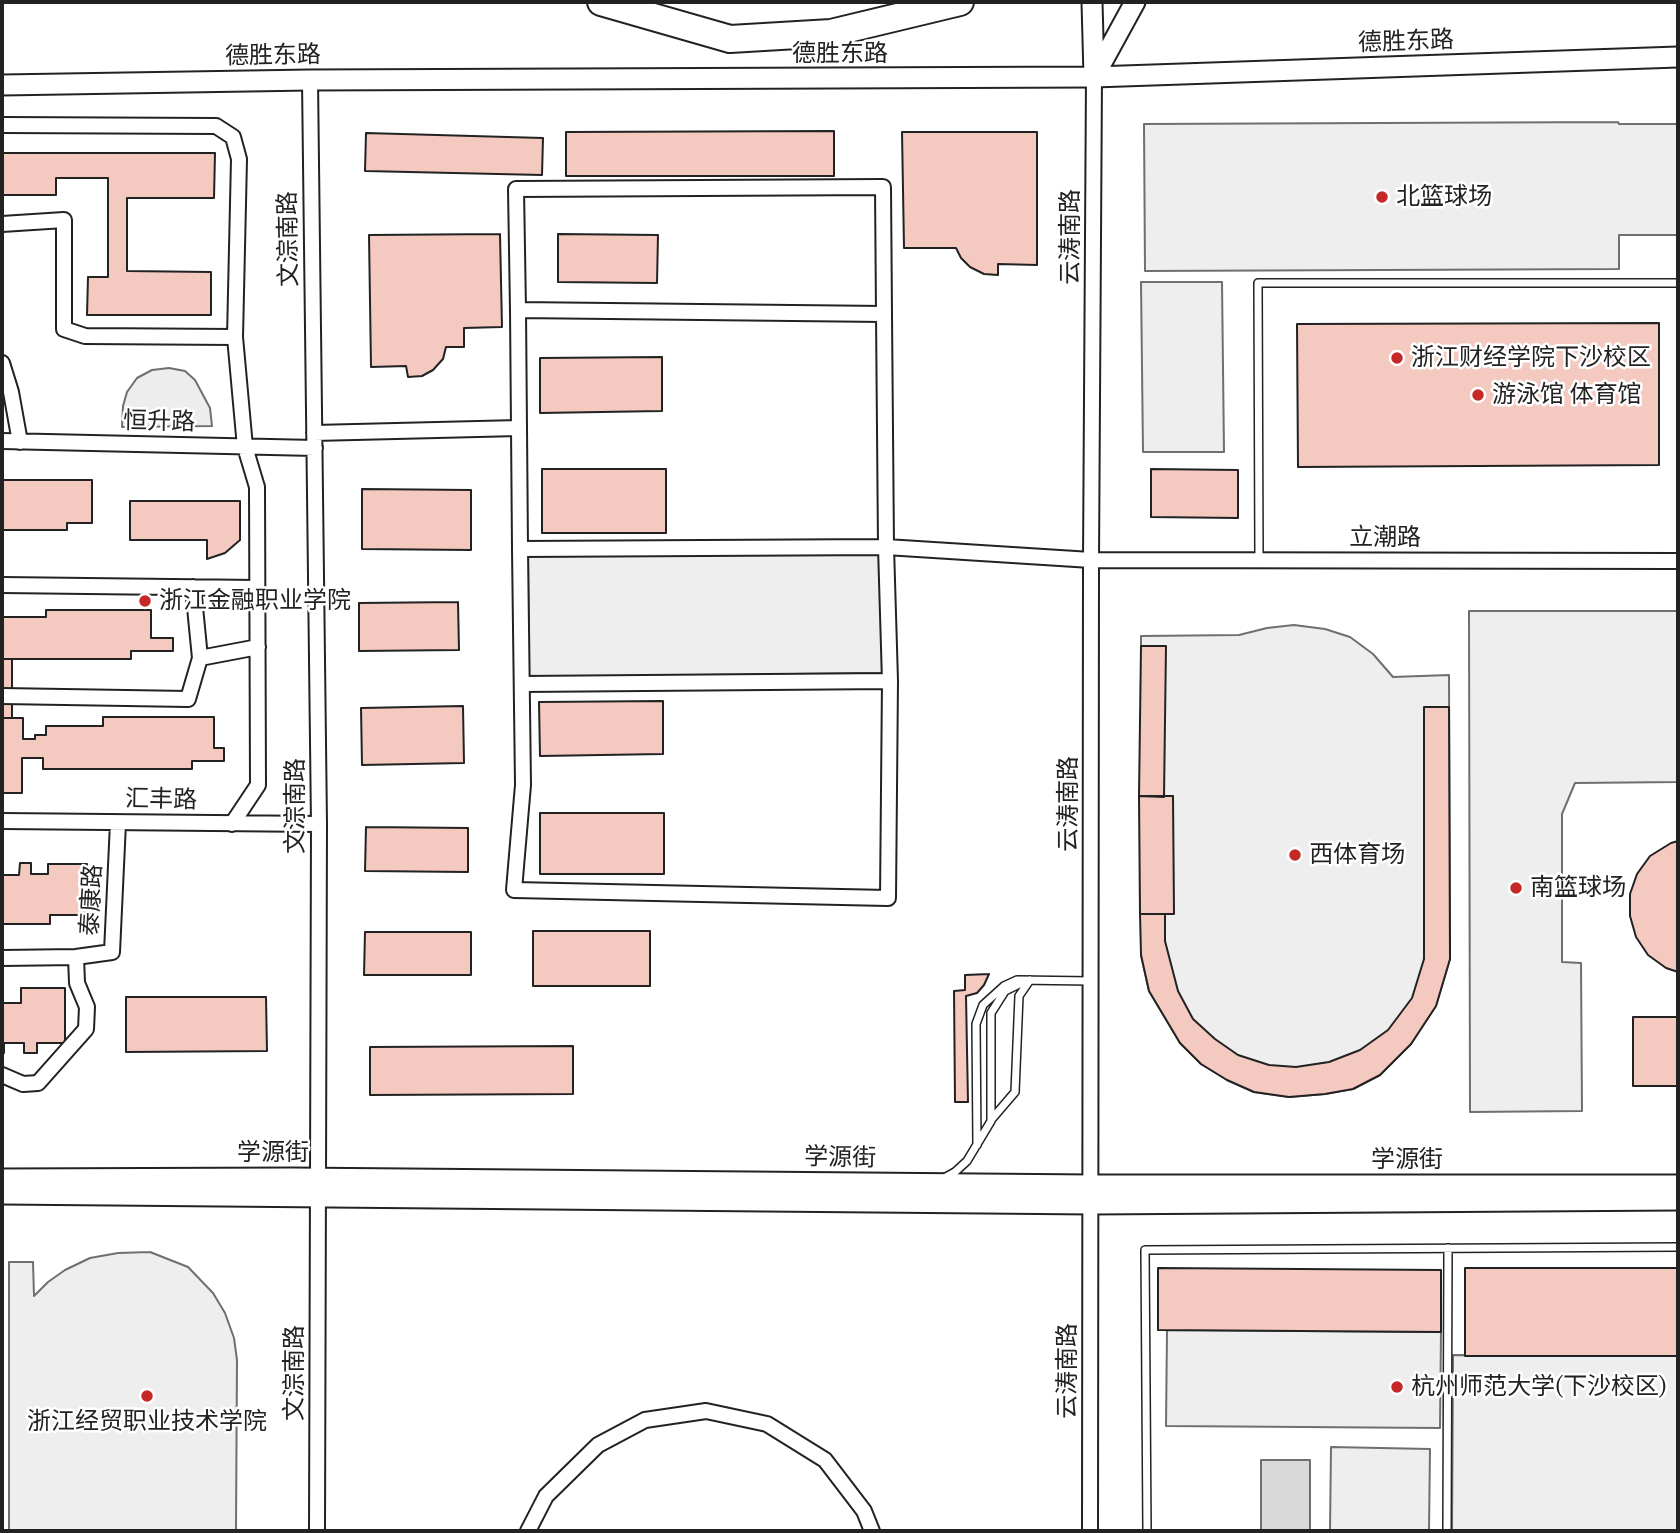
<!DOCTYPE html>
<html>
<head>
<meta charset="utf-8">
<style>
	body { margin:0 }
	#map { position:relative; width:1680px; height:1533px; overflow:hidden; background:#fff; font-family:"IBM Plex Serif",serif }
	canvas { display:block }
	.frame { position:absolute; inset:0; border:4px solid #222; pointer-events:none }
</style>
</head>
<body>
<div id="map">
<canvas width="1680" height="1533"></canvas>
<div class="frame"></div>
</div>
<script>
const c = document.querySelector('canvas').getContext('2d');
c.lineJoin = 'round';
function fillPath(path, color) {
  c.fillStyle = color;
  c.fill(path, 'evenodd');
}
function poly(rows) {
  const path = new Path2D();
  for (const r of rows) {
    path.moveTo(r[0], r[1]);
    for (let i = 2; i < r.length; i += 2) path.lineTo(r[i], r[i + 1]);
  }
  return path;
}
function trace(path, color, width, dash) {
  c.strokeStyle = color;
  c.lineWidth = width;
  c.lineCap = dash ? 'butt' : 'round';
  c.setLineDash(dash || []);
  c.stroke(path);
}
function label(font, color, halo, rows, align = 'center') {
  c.font = font + ' "IBM Plex Serif","Noto Sans SC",serif';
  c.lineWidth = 5;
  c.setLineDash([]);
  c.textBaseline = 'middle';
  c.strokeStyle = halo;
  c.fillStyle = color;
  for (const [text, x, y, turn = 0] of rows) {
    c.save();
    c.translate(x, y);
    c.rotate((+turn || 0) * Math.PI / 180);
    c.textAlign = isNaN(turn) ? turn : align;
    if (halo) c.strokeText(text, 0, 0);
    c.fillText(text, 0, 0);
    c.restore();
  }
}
const green = poly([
	[1618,122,1619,124,1678,124,1678,235,1619,235,1619,269,1145,271,1144,124,1618,122],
	[1141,282,1222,282,1224,452,1143,452,1141,282],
	[881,551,882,673,529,677,528,555,881,551],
	[1469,611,1678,611,1678,782,1575,783,1562,814,1562,962,1581,963,1582,1111,1470,1112,1469,611],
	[1294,625,1325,629,1350,637,1373,654,1393,677,1449,675,1450,959,1436,1006,1411,1044,1380,1075,1353,1089,1325,1094,1289,1097,1254,1092,1227,1080,1201,1064,1180,1043,1149,991,1141,955,1141,636,1239,635,1267,628,1294,625],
	[150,1252,188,1267,213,1293,225,1313,234,1338,237,1360,236,1531,9,1531,9,1262,33,1262,34,1296,48,1282,65,1270,90,1258,118,1253,150,1252],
	[1167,1330,1441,1332,1440,1428,1166,1426,1167,1330],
	[1453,1355,1678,1356,1678,1531,1452,1531,1453,1355],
	[1331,1447,1430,1449,1429,1531,1330,1531,1331,1447]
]);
const parking = poly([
	[169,368,185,371,195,380,210,408,212,426,122,427,123,406,127,392,137,378,152,370,169,368]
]);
const water = poly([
	[1261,1460,1310,1460,1310,1531,1261,1531,1261,1460]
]);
const building = poly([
	[834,131,834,176,566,176,566,132,834,131],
	[902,132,1037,132,1037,265,998,264,998,275,984,274,970,267,961,258,956,248,904,248,902,132],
	[366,133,543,138,542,175,365,171,366,133],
	[2,153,215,153,214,198,127,198,127,271,211,272,211,315,87,315,88,277,108,277,108,178,56,178,56,195,2,195,2,153],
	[500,234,502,327,464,328,464,347,446,347,443,359,433,370,422,376,408,377,406,366,371,367,369,235,500,234],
	[558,234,658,235,657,283,558,282,558,234],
	[1659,323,1659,465,1298,467,1297,324,1659,323],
	[662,357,662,411,540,413,540,358,662,357],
	[542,469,666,469,666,533,542,533,542,469],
	[1151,469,1238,470,1238,518,1151,517,1151,469],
	[2,480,92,480,92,523,67,523,67,530,2,530,2,480],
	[362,489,471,490,471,550,362,549,362,489],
	[130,501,240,501,240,540,225,553,207,559,207,540,130,540,130,501],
	[458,602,459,650,359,651,359,603,458,602],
	[46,610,151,610,151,638,173,638,173,651,131,651,131,659,2,659,2,617,46,617,46,610],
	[1141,646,1166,646,1164,797,1139,796,1141,646],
	[2,659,12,659,12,718,2,718,2,659],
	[663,701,663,754,540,756,539,702,663,701],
	[463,706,464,763,362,765,361,708,463,706],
	[1424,707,1449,707,1450,959,1436,1006,1411,1044,1380,1075,1353,1089,1325,1094,1289,1097,1254,1092,1227,1080,1201,1064,1180,1043,1149,991,1141,955,1140,914,1165,914,1165,941,1178,991,1193,1019,1215,1039,1238,1055,1269,1065,1296,1067,1329,1062,1360,1050,1388,1030,1412,998,1424,959,1424,707],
	[103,717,214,717,214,748,224,748,224,761,192,761,192,769,43,769,43,758,22,758,22,793,2,793,2,718,23,718,23,739,35,739,35,735,46,735,46,726,103,726,103,717],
	[1139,796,1173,796,1174,914,1140,914,1139,796],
	[540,813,664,813,664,874,540,874,540,813],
	[366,827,468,828,468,872,365,871,366,827],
	[1678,841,1678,972,1666,968,1648,955,1636,937,1630,916,1630,894,1637,874,1650,856,1671,843,1678,841],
	[20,863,31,863,31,874,48,874,48,864,87,864,87,915,50,915,50,924,3,924,2,875,19,875,20,863],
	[533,931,650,931,650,986,533,986,533,931],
	[365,932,471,932,471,975,364,975,365,932],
	[989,974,984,985,977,993,966,996,968,1102,955,1102,954,991,965,990,965,975,989,974],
	[21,988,65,988,65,1043,37,1043,37,1053,24,1053,24,1043,4,1043,4,1053,2,1053,2,1003,21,1003,21,988],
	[126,997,266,997,267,1051,126,1052,126,997],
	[1633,1017,1678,1017,1678,1086,1633,1086,1633,1017],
	[573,1046,573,1094,370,1095,370,1047,573,1046],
	[1158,1268,1441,1270,1441,1332,1158,1330,1158,1268],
	[1465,1268,1678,1268,1678,1356,1465,1356,1465,1268]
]);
const service = poly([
	[1259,560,1258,283,1678,283],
	[991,1120,1015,1092,1019,996,1030,980],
	[977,1145,976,1024,983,1005,1004,986,1017,980,1091,981],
	[944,1178,955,1172,967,1161,991,1121,991,1013,1005,991,1023,982],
	[1147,1531,1145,1250,1678,1247],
	[1447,1531,1448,1248]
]);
const minor = poly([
	[310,80,319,824,317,1531],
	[2,125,216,126,233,137,239,159,235,337,245,447,257,487,258,785,232,824],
	[2,224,64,220,64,329,85,336,235,337],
	[518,310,516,189,883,187,884,314],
	[2,363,11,392,20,442],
	[314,433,519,428,518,310,884,314,886,547,520,549,519,428],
	[2,441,315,448],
	[520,549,523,785,514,890,888,898,890,681,886,547,1091,560,1678,561],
	[2,585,257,588],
	[193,587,200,658],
	[522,684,890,681],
	[2,696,188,699,200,658,258,647],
	[2,821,319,824],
	[2,958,76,957,112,952,118,823],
	[2,1075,23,1084,38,1083,86,1029,87,1007,77,983,76,957],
	[528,1531,546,1496,598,1445,645,1420,706,1411,767,1424,825,1460,864,1511,872,1531],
	[1090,1531,1091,560,1094,77]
]);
const secondary = poly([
	[1092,2,1094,76],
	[1094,77,1135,2],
	[2,85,310,80,1094,77,1678,57],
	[2,1179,293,1178,1092,1185,1678,1185],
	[2,1194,1092,1204,1678,1200]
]);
const motorway = poly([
	[601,2,730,39,831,33,960,2]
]);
const markers = [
	[1382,197,7,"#c62828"],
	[1397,358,7,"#c62828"],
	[1478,395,7,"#c62828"],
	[145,601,7,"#c62828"],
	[1295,855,7,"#c62828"],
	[1516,888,7,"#c62828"],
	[1397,1387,7,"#c62828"],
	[147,1396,7,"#c62828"]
];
const streetNames = [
	["德胜东路",1406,42,-2],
	["德胜东路",840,54],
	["德胜东路",273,56,-1],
	["云涛南路",1071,237,-90],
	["文淙南路",289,239,-91],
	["恒升路",159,422,1],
	["立潮路",1385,538],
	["汇丰路",161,800,1],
	["云涛南路",1069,804,-90],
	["文淙南路",296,806,-90],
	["泰康路",92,900,-87],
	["学源街",273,1153],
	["学源街",840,1158,1],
	["学源街",1407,1160],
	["云涛南路",1068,1371,-90],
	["文淙南路",295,1373,-90]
];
const poiNames = [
	["北篮球场",1396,197],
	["浙江财经学院下沙校区",1411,358],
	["游泳馆 体育馆",1492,395],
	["浙江金融职业学院",159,601],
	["西体育场",1309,855],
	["南篮球场",1530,888],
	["杭州师范大学(下沙校区)",1411,1387],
	["浙江经贸职业技术学院",147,1422,"center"]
];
fillPath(green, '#eee');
trace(green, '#6f6f6f', 2);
fillPath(parking, '#ededed');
trace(parking, '#6f6f6f', 2);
fillPath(water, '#d9d9d9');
trace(water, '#6f6f6f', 2);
fillPath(building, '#f3c9c0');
trace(building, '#222', 2);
trace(service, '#222', 10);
trace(minor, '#222', 18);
trace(secondary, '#222', 23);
trace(motorway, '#222', 30);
trace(service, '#fff', 7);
trace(minor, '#fff', 14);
trace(secondary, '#fff', 19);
trace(motorway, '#fff', 26);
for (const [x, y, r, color] of markers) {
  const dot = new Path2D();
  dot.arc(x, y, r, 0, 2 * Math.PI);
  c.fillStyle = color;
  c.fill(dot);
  trace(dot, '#fff', 2.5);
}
label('24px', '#222', '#fff', streetNames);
label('24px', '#222', '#fff', poiNames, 'left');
</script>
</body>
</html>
